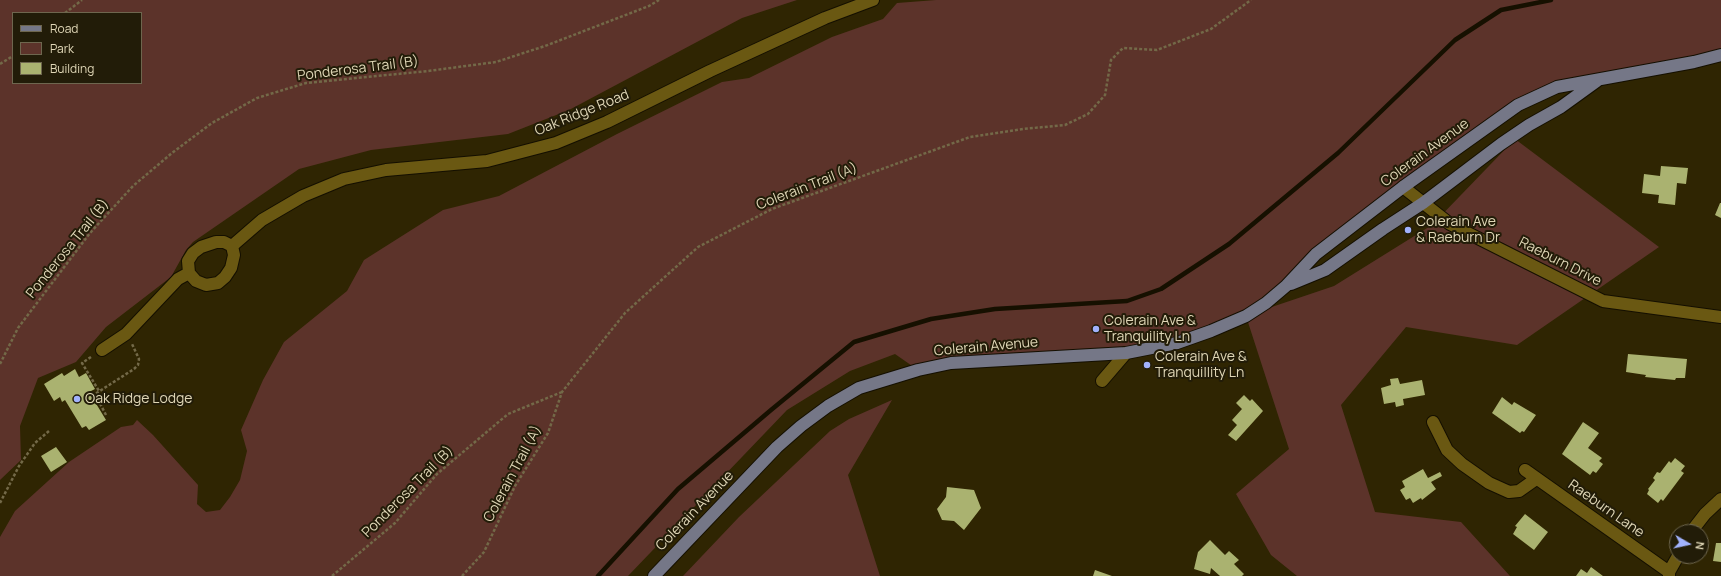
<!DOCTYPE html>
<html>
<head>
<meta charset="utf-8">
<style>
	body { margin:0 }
	#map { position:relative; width:1721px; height:576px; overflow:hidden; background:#2f2502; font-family:Manrope,sans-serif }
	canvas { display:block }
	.legend { position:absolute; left:12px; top:12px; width:130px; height:72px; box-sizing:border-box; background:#221c08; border:1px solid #6e664e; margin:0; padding:5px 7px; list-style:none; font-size:12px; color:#dfd6b6 }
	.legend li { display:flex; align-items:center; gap:8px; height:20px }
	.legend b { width:20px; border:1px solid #6e664e }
	.north { position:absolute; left:1669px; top:524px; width:40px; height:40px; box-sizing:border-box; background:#221c08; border:1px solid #6e664e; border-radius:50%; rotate:99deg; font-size:11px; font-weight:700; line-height:16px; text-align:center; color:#dfd6b6 }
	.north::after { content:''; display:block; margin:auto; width:14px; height:18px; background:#a1b2fd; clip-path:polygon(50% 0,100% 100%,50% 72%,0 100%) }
</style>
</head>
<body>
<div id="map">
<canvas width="1721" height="576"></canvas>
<ul class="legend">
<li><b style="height:5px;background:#757787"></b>Road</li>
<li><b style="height:11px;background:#5c332a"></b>Park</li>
<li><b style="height:11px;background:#aab270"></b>Building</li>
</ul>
<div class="north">N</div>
</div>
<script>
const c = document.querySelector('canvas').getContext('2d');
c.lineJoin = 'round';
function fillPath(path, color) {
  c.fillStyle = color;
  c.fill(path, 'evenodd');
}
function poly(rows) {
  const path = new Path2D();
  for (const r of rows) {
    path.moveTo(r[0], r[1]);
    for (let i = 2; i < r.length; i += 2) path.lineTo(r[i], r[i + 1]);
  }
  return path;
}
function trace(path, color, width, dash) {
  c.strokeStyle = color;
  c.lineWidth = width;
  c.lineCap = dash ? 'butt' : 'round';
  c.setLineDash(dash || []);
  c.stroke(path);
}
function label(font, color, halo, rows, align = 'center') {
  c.font = font + ' Manrope,sans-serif';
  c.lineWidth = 4;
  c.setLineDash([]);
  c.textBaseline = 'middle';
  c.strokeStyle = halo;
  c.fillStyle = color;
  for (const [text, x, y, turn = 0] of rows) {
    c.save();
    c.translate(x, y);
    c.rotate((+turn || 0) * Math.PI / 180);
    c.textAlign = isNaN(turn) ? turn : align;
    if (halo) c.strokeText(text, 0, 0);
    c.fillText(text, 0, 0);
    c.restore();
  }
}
const green = poly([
	[0,0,797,0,742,18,569,110,508,134,371,150,299,169,193,242,186,250,171,277,106,327,76,362,38,378,20,426,21,460,0,480],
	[13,13,141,13,141,83,13,83],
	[936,0,1721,0,1721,55,1601,78,1518,105,1403,187,1248,315,1334,286,1432,225,1515,139,1659,247,1517,345,1406,327,1341,405,1375,512,1461,522,1510,576,1297,576,1271,555,1236,494,1289,449,1246,316,1177,343,918,370,895,354,850,371,787,410,628,576,0,576,0,537,15,511,69,462,121,427,133,425,137,420,153,435,198,485,197,504,206,512,220,510,230,497,240,480,247,451,241,430,263,380,284,342,347,291,364,260,443,210,499,196,617,134,722,82,749,78,832,37,883,19,897,3],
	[892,400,848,475,880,576,683,576,739,517,830,431,849,419]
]);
const stream = poly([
	[598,576,678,489,771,410,854,342,931,319,995,309,1127,301,1161,289,1229,244,1338,153,1455,40,1501,10,1551,0]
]);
const building = poly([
	[1661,166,1688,168,1686,184,1677,183,1675,205,1658,203,1659,195,1642,193,1644,174,1660,176],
	[1720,203,1721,203,1721,218,1715,215],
	[1628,354,1687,359,1685,378,1676,378,1675,380,1645,377,1646,375,1626,372],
	[75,369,79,377,86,373,95,389,89,392,106,420,89,430,86,426,82,428,65,400,62,402,60,397,54,401,44,384,62,373,64,376],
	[1398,378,1400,384,1422,380,1425,395,1403,399,1404,405,1396,407,1395,402,1384,404,1381,388,1391,385,1390,379],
	[1244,395,1250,401,1252,399,1263,411,1236,441,1228,435,1237,425,1232,420,1242,409,1236,403],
	[1502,397,1512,405,1514,402,1536,415,1524,432,1522,431,1520,433,1492,413],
	[1583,422,1599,433,1588,448,1602,458,1599,461,1603,464,1596,473,1593,471,1590,475,1562,454],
	[56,447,67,462,51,472,41,456],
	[1675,458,1685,466,1681,471,1684,473,1663,501,1661,499,1658,503,1647,494,1649,490,1648,489,1655,480,1653,478,1657,472,1660,473,1669,461,1671,463],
	[1423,469,1428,478,1440,472,1442,476,1431,482,1436,489,1422,500,1421,498,1413,503,1410,498,1406,500,1400,490,1405,487,1402,481],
	[947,487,974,490,981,508,964,530,954,521,942,520,937,509,946,497],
	[1525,514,1548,532,1534,550,1513,534,1517,527,1515,526],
	[1210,540,1225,555,1229,551,1239,560,1234,564,1244,574,1242,576,1220,576,1211,568,1210,574,1194,569,1198,552],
	[1716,543,1721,543,1721,562,1713,561],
	[1591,567,1603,576,1576,576,1581,569,1587,573],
	[1095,570,1112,576,1093,576]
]);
const path = poly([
	[65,13,82,0],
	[0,64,13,56],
	[91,357,82,363,99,391],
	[0,364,18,328,90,233,133,186,172,153,212,123,257,98,306,83,428,71,496,62,545,46,649,6,659,0],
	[106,415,95,394,134,369,138,365,139,359,132,344],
	[0,503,19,466,35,443,49,431],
	[332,576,395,523,437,474,508,414,562,392],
	[462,576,484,552,515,486,548,433,562,392,625,313,698,247,772,209,970,137,1023,129,1065,125,1088,114,1105,95,1111,60,1123,48,1157,50,1211,29,1251,0]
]);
const minor = poly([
	[1403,187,1450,224,1603,301,1721,317],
	[216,242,224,242,232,246,234,255,231,268,225,277,218,283,206,285,196,281,189,273,188,261,193,253,201,247,216,242],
	[232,246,262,220,303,196,344,179,386,170,487,161,556,143,607,122,710,71,825,18,873,0],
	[102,350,126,334,178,279,189,273],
	[1102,381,1126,353],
	[1433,422,1447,450,1462,464,1489,483,1509,492,1519,491,1536,479],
	[1525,470,1669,572],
	[1691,532,1705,514,1721,499],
	[1669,576,1669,572,1678,556]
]);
const major = poly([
	[1291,284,1325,270,1383,229,1423,203,1501,144,1529,125,1561,107,1597,81],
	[654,576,777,447,801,426,828,406,859,388,918,370,951,363,1126,353,1177,343,1211,331,1246,316,1266,303,1286,286,1316,254,1403,187,1518,105,1557,87,1694,62,1721,55]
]);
const markers = [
	[1408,230,4,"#a1b2fd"],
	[1096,329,4,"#a1b2fd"],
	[1147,365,4,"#a1b2fd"],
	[77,399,4,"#a1b2fd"]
];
const streetNames = [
	["Ponderosa Trail (B)",358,69,-7],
	["Oak Ridge Road",582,113,-22],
	["Colerain Avenue",1425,153,-36],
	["Colerain Trail (A)",807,187,-21],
	["Ponderosa Trail (B)",68,249,-51],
	["Raeburn Drive",1560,262,27],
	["Colerain Avenue",986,347,-5],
	["Colerain Trail (A)",513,474,-62],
	["Ponderosa Trail (B)",408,492,-45],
	["Raeburn Lane",1606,509,35],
	["Colerain Avenue",695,511,-46]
];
const poiNames = [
	["Colerain Ave",1416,222],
	["& Raeburn Dr",1416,238],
	["Colerain Ave &",1104,321],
	["Tranquility Ln",1104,337],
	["Colerain Ave &",1155,357],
	["Tranquillity Ln",1155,373],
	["Oak Ridge Lodge",85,399]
];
fillPath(green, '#5c332a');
trace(stream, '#161000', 4.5);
fillPath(building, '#aab270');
trace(minor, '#140f00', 14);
trace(major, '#140f00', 14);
trace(path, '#736948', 2.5, [3, 2]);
trace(minor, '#6a5812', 12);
trace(major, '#757787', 12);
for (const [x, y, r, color] of markers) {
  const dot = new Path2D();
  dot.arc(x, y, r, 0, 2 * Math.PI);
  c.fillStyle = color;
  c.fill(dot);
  trace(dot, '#221c08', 1.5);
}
label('14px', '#dfd6b6', '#221c08', streetNames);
label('14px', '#dfd6b6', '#221c08', poiNames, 'left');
</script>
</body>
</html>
